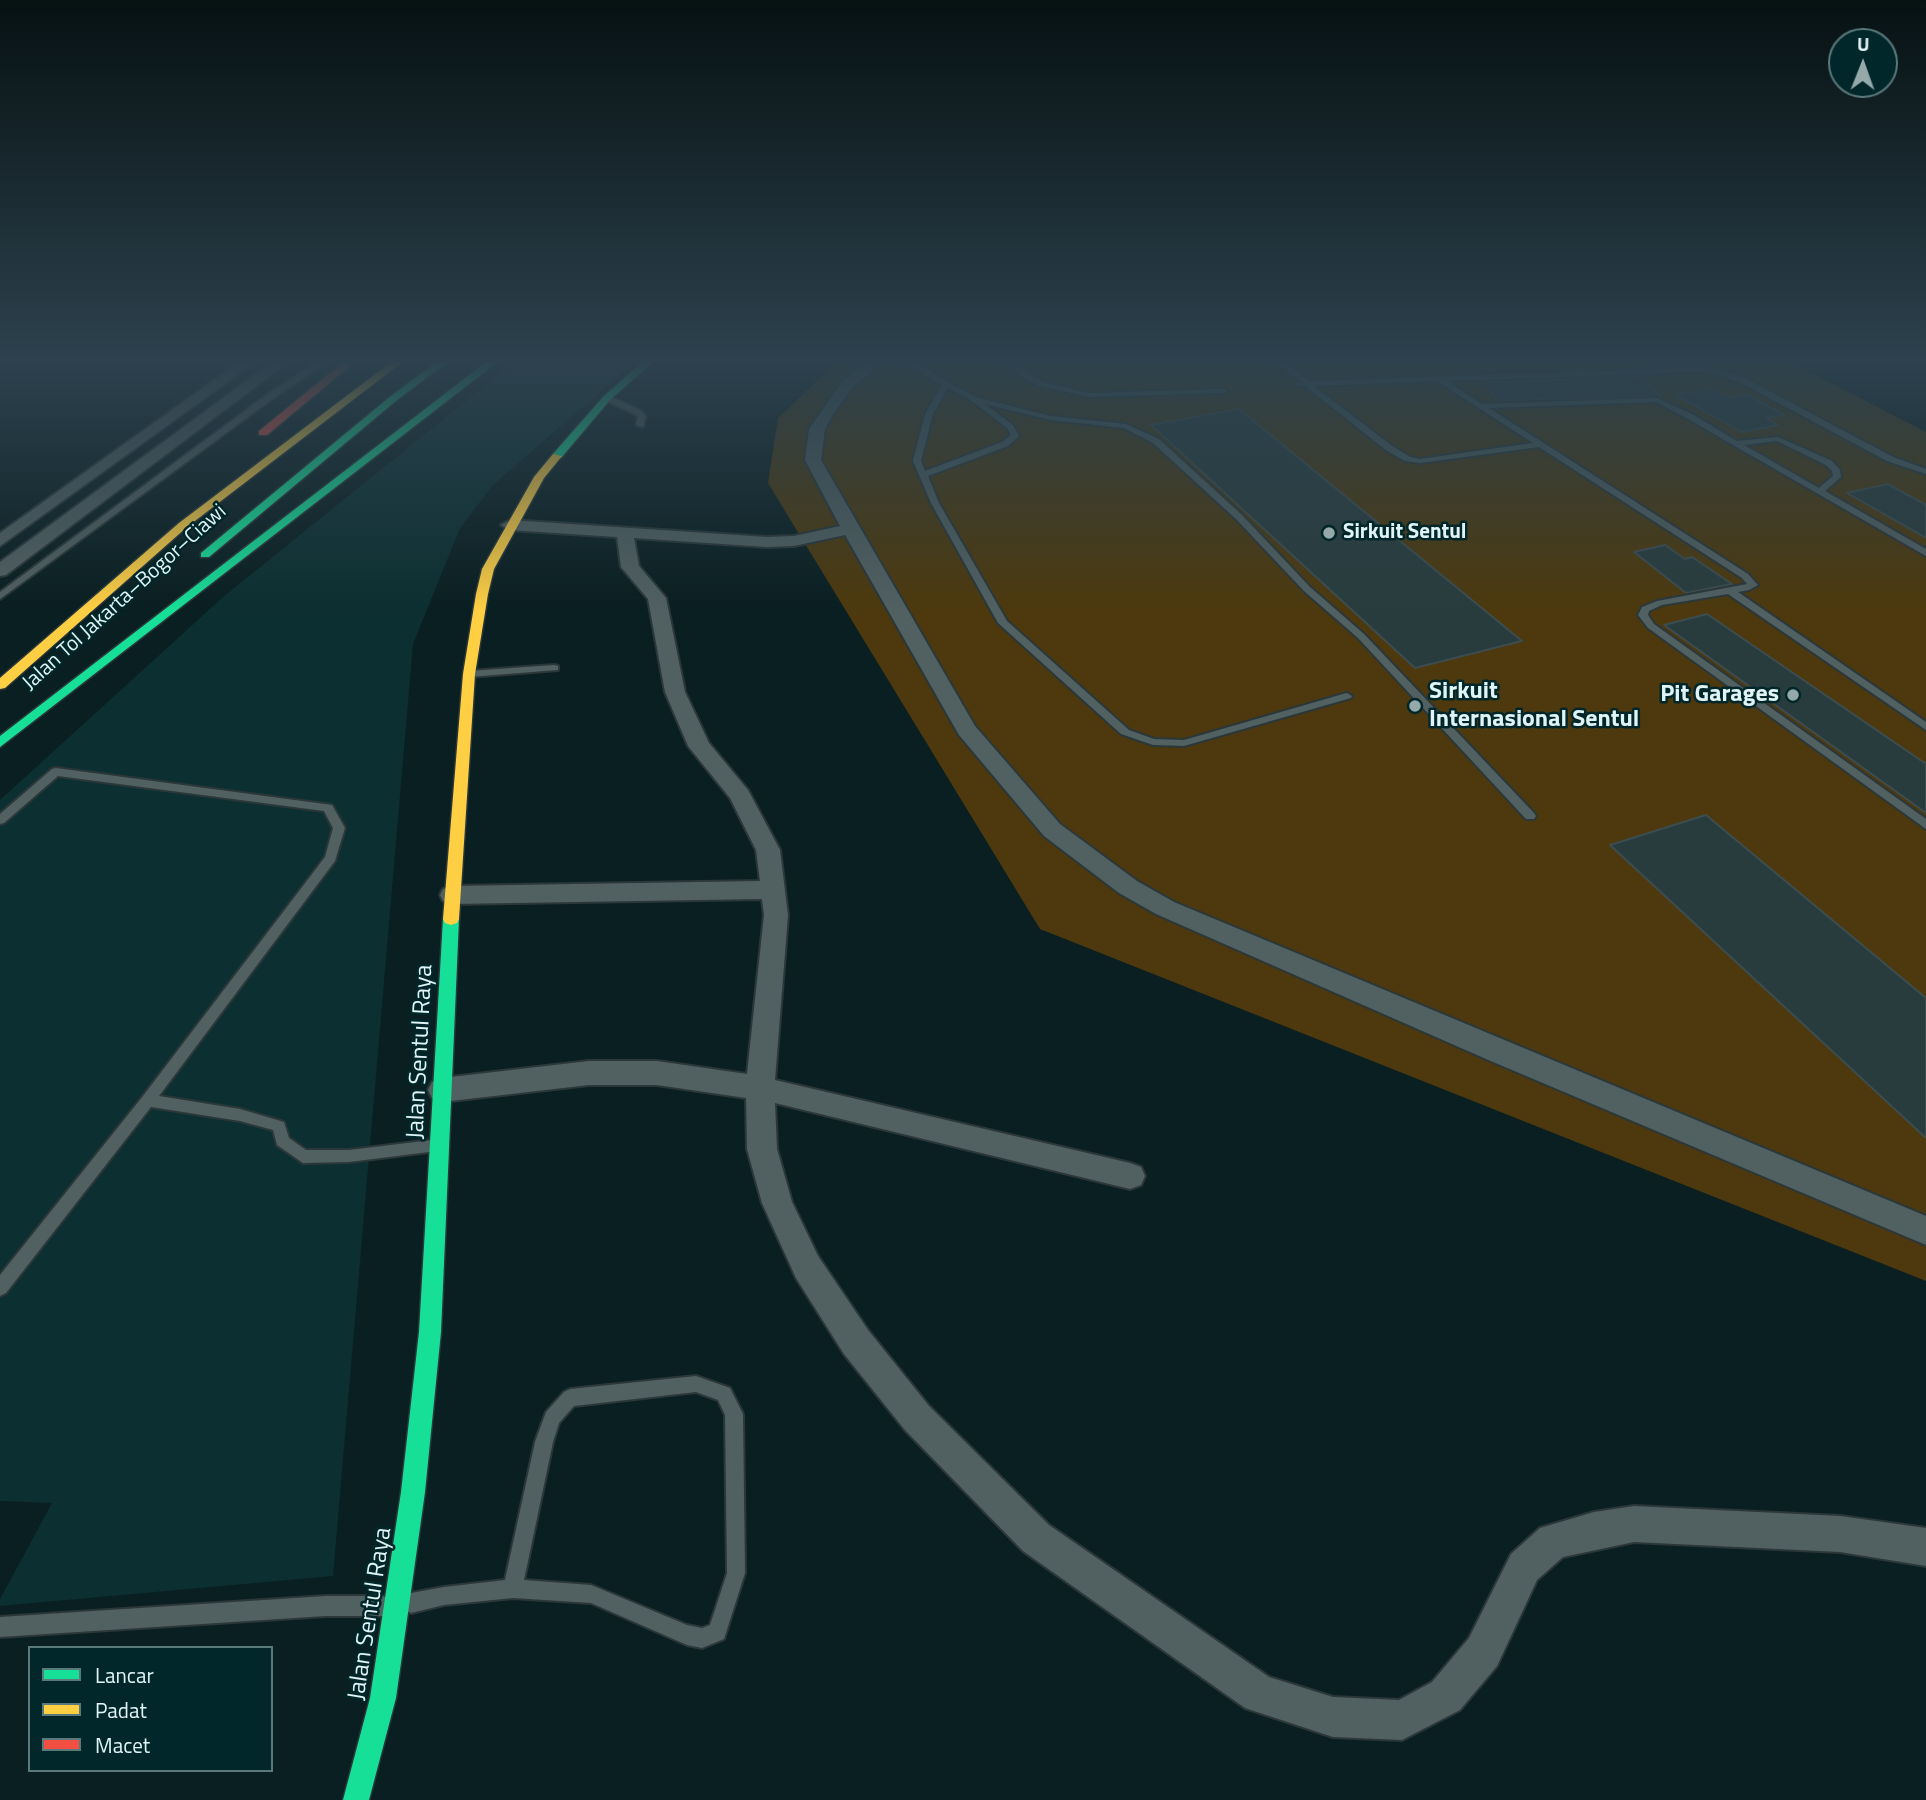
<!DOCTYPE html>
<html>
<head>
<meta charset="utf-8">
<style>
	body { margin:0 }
	#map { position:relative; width:1926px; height:1800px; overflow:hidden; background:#0a1f21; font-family:"Titillium Web",sans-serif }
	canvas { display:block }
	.legend { position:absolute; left:28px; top:1646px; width:245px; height:126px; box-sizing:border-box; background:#01272a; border:2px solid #5a797b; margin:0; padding:9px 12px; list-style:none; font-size:21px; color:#e0f3f5 }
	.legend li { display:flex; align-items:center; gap:14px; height:35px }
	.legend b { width:35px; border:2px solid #5a797b }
	.north { position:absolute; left:1828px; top:28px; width:70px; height:70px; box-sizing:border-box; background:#01272a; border:2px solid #5a797b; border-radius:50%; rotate:1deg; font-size:19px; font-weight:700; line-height:28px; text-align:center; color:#e0f3f5 }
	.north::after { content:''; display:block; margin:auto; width:24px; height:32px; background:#95a9ab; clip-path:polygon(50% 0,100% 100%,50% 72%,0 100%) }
</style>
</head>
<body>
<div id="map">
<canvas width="1926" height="1800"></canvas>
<ul class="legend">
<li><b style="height:9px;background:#16e098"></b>Lancar</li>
<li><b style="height:9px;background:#ffcf43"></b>Padat</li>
<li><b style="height:9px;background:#f24e42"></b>Macet</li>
</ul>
<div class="north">U</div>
</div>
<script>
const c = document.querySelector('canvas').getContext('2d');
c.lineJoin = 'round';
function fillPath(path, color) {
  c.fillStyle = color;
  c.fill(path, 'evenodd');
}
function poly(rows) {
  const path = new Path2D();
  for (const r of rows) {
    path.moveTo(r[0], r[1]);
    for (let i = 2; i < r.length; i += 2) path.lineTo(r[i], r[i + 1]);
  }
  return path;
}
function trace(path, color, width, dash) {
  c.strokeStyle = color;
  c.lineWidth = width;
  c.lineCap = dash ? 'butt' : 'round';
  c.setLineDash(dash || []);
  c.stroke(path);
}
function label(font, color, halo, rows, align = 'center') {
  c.font = font + ' "Titillium Web",sans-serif';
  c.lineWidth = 5;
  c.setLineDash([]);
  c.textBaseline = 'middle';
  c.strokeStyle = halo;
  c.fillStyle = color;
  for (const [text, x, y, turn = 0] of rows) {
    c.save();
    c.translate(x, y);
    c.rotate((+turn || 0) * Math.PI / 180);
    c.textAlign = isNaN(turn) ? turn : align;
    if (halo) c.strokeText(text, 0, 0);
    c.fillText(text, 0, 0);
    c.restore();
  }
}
const built = poly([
	[517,360,596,360,631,365,493,485,460,528,413,644,333,1576,0,1606,0,1599,52,1503,0,1501,0,800,223,597]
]);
const green = poly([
	[839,360,1787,360,1926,432,1926,1281,1040,929,768,483,778,418]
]);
const building = poly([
	[1640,377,1661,397,1498,401,1483,382,1640,377],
	[1711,388,1728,398,1746,394,1784,415,1766,418,1778,425,1742,432,1676,395,1711,388],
	[1239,409,1522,641,1415,668,1151,425,1239,409],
	[1888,484,1926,505,1926,538,1847,493,1888,484],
	[1665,545,1685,559,1692,557,1732,584,1686,593,1634,552,1665,545],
	[1707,614,1926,764,1926,813,1664,625,1707,614],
	[1706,815,1926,998,1926,1138,1610,845,1706,815]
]);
const lane = poly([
	[321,360,330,360,275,397,0,599,0,592,269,393,321,360],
	[900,360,909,360,976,397,1051,416,1126,424,1159,439,1242,515,1310,587,1364,634,1534,813,1536,816,1534,819,1526,819,1358,638,1304,591,1236,519,1153,443,1124,428,1051,420,985,404,1013,425,1019,436,1008,446,928,476,939,503,1007,621,1129,730,1154,739,1184,740,1343,694,1347,693,1352,696,1351,698,1184,746,1153,745,1121,734,998,623,931,503,913,461,925,414,942,385,900,360],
	[948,388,972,401,1007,428,1011,435,1002,442,925,471,921,461,933,414,948,388],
	[1004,360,1012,360,1026,372,1044,382,1089,393,1223,389,1227,391,1223,393,1089,397,1039,386,1020,376,1004,360],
	[1273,360,1281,360,1309,381,1695,368,1717,370,1745,378,1893,457,1926,469,1926,474,1887,461,1739,382,1716,374,1695,372,1447,381,1482,404,1657,398,1694,415,1737,441,1778,437,1832,461,1840,470,1841,477,1825,491,1926,549,1926,556,1688,419,1656,402,1489,408,1748,574,1758,585,1749,590,1738,592,1926,722,1926,730,1728,594,1662,605,1649,611,1648,615,1654,624,1926,819,1926,829,1648,628,1638,615,1642,607,1657,601,1747,584,1742,578,1539,447,1420,463,1405,461,1386,450,1305,386,1296,386,1296,382,1300,382,1273,360],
	[1437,381,1533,443,1420,459,1410,457,1392,446,1314,386,1437,381],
	[1777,441,1826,465,1832,471,1833,476,1819,488,1744,445,1777,441],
	[604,396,610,396,642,411,646,417,643,427,636,425,638,417,636,415,604,400,604,396],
	[554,665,558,666,558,670,469,677,464,674,469,671,554,665],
	[56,768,332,805,345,828,335,861,159,1096,240,1109,284,1122,289,1138,306,1150,349,1150,432,1140,437,1141,439,1146,437,1151,349,1162,303,1163,277,1145,273,1130,240,1121,151,1107,6,1293,0,1296,0,1275,143,1096,325,857,333,828,324,811,58,776,4,823,0,824,0,814,52,769,56,768],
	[696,1376,730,1388,743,1414,745,1573,724,1639,702,1648,687,1645,591,1603,513,1598,444,1605,411,1613,404,1610,401,1603,404,1596,411,1593,444,1587,505,1580,535,1442,546,1412,564,1392,570,1389,696,1376],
	[696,1392,718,1400,725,1415,727,1573,710,1625,702,1628,687,1625,591,1585,524,1580,553,1442,559,1423,574,1406,696,1392],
	[326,1596,383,1596,390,1599,393,1606,390,1613,383,1616,326,1616,0,1637,0,1617,326,1596]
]);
const street = poly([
	[242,360,258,360,0,546,0,533,242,360],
	[275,360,291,360,6,575,0,576,0,562,275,360],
	[868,360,884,360,852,388,832,416,825,429,821,460,975,726,1060,824,1137,881,1174,902,1926,1216,1926,1245,1486,1059,1156,914,1119,893,1044,836,959,735,845,535,794,546,767,547,634,538,639,566,666,598,685,692,709,743,748,790,780,850,788,915,775,1080,1130,1163,1141,1167,1145,1176,1141,1185,1130,1189,775,1103,777,1149,792,1202,818,1256,868,1330,929,1406,1049,1525,1269,1677,1333,1697,1399,1700,1432,1682,1469,1638,1511,1554,1540,1528,1594,1512,1634,1506,1840,1516,1926,1528,1926,1566,1840,1552,1634,1542,1563,1557,1537,1580,1497,1666,1460,1710,1402,1740,1333,1737,1245,1708,1023,1551,905,1430,844,1354,796,1278,762,1203,747,1149,746,1098,657,1085,589,1085,442,1102,432,1098,428,1090,432,1082,442,1078,589,1061,657,1061,747,1074,764,915,762,899,452,904,443,901,440,895,443,889,452,886,760,881,756,850,730,798,688,746,665,692,648,599,621,567,617,537,510,530,501,525,510,520,767,537,794,536,840,526,805,460,809,429,842,382,868,360]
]);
const fast = poly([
	[439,360,450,360,397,400,209,557,201,557,201,553,391,396,439,360],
	[489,360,500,360,0,747,0,736,489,360],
	[645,360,655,360,610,400,561,458,553,458,553,454,604,396,645,360],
	[451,913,457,915,459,919,441,1332,425,1492,396,1698,369,1800,343,1800,370,1698,401,1492,419,1332,443,919,445,915,451,913]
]);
const slow = poly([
	[394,360,405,360,187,527,5,688,0,689,0,678,179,523,394,360],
	[553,454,562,456,544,478,494,569,488,594,475,674,459,919,457,923,451,925,445,923,443,919,463,674,476,594,482,569,534,477,553,454]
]);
const jam = poly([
	[346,360,357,360,267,435,259,435,259,431,346,360]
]);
const markers = [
	[1329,533,7,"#95a9ab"],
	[1793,695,7,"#95a9ab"],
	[1415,706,7,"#95a9ab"]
];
const farPoinames = [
	["Sirkuit Sentul",1343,533]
];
const farStreetnames = [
	["Jalan Tol Jakarta–Bogor–Ciawi",125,598,-42]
];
const poiNames = [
	["Sirkuit",1429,692],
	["Internasional Sentul",1429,720],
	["Pit Garages",1779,695,"right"]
];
const streetNames = [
	["Jalan Sentul Raya",421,1052,-87],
	["Jalan Sentul Raya",371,1614,-81]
];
fillPath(built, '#0c2f31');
fillPath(green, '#4d390d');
fillPath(building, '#293c3d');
trace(building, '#3d4d4f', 2);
trace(lane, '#2b3739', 4);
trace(street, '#2b3739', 4);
trace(fast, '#2b3739', 3);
trace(slow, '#2b3739', 3);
trace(jam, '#2b3739', 3);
fillPath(lane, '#516061');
fillPath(street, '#516061');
fillPath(fast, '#16e098');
fillPath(slow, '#ffcf43');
fillPath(jam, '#f24e42');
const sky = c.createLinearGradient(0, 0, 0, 612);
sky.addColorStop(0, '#061112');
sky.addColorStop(0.59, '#2d424e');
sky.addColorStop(1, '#2d424e00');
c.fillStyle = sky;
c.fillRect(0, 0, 1926, 612);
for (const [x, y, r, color] of markers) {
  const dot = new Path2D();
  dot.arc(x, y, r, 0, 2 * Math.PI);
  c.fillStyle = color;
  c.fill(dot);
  trace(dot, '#01272a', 2.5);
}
label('bold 21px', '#e0f3f5', '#01272a', farPoinames, 'left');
label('21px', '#e0f3f5', '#01272a', farStreetnames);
label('bold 24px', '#e0f3f5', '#01272a', poiNames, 'left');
label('24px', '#e0f3f5', '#01272a', streetNames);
</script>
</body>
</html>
